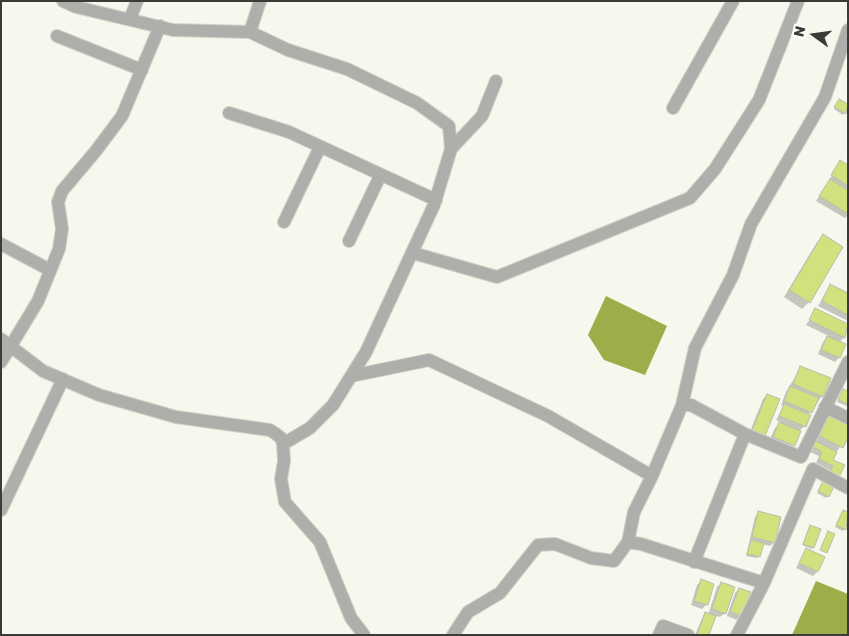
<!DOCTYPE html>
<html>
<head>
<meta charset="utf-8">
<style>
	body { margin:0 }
	#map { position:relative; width:849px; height:636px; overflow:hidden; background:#f5f8ec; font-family:"Golos Text",sans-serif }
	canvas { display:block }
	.frame { position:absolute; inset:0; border:2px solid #3b3c37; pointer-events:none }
	.north { position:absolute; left:789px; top:10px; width:50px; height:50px; -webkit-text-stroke:4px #fff; paint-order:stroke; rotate:284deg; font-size:14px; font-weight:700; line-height:20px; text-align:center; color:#3b3c37 }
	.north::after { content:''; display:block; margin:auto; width:18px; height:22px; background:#3b3c37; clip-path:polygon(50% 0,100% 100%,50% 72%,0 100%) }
</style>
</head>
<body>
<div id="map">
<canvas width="849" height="636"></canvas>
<div class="frame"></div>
<div class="north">N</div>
</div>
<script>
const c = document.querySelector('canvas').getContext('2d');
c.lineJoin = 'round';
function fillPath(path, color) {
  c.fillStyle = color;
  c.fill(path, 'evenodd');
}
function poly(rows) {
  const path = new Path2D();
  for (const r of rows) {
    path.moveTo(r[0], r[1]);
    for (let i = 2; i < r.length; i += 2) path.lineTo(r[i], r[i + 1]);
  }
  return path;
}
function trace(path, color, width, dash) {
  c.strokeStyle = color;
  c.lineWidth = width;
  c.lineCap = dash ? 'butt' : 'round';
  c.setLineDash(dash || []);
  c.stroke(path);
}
const water = poly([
	[606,296,667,326,645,375,604,360,588,335],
	[816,581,848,594,848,635,792,635]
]);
const shadow = poly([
	[837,102,848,105,843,115,834,109],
	[840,162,848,166,848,215,845,218,816,201],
	[823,236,809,302,802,309,784,297,817,242],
	[830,285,848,294,848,321,818,306],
	[816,310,848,326,844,337,839,343,839,358,835,362,818,354,823,342,829,336,806,325],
	[801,367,822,396,808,415,805,426,800,430,790,449,769,441,775,428,781,422,776,420,784,406,781,405,786,392],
	[842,392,848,392,847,406,837,402],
	[767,395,764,435,749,434,763,399],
	[830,416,848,435,831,460,843,466,826,477,830,470,816,463,819,456,808,451],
	[824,480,828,496,826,498,817,493],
	[759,512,774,542,770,546,762,544,757,558,746,556,755,517],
	[842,513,848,514,848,523,843,531,835,527],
	[810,527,813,547,812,549,802,545],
	[806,550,817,572,813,576,796,568],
	[701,581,713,585,706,605,702,609,691,605,697,585],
	[722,583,725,613,720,617,715,616,708,635,695,635,702,618,708,615,717,587],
	[739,589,741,616,737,620,727,616,735,593]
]);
const building = poly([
	[839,99,848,104,846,114,834,107,839,99],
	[840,160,848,165,848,186,831,175,840,160],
	[830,179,848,190,848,214,819,196,830,179],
	[823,234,843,247,810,303,789,290,823,234],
	[830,284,848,293,848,315,822,301,830,284],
	[815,308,848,324,845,338,809,320,815,308],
	[827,336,846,344,840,358,821,350,827,336],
	[800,366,831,378,823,397,793,384,800,366],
	[790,386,819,398,812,413,784,401,790,386],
	[843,389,848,391,848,404,838,400,843,389],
	[767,394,780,399,765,436,752,430,767,394],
	[784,404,811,415,806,427,779,416,784,404],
	[829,415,848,424,848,438,843,448,819,436,829,415],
	[779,422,801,431,795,446,773,437,779,422],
	[814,440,837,452,833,460,845,465,839,477,830,472,833,466,819,459,822,452,812,446,814,440],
	[824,479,835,484,829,497,818,491,824,479],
	[843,510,848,512,846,530,836,525,843,510],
	[758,511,781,517,775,543,752,537,758,511],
	[810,525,821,529,814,548,803,544,810,525],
	[828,531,835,534,827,553,820,550,828,531],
	[751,540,764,543,760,557,747,554,751,540],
	[806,548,825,557,818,572,799,563,806,548],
	[701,579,714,584,708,605,694,601,701,579],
	[721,582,735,587,726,614,712,609,721,582],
	[739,588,751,592,742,616,730,612,739,588],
	[705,612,716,616,709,635,697,635,705,612]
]);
const minor = poly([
	[63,1,76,7,173,30,250,32,260,1],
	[130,19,137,1],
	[250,32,288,50,347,69,417,103,449,126,451,149,434,205,366,352,333,405,310,428,283,444],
	[57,36,142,70],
	[673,108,733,1],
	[229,113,289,132,436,200],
	[451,149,482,116,496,81],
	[284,222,320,147],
	[349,241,380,176],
	[1,244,50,270],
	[413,253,497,277,690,198,715,169,759,100,798,1],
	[1,339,43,371,99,395,176,417,270,430,276,434,281,438,283,444,284,461,281,479,285,502,320,542,351,618,364,635],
	[1,362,38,301,59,249,62,229,58,202,62,191,95,152,122,116,160,26],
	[351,376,429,360,548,416,652,476,682,405,691,405,745,434],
	[682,405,695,348,733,275,751,224,825,97,848,30],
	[825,407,848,418],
	[1,510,63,379],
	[628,542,634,512,652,476],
	[694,562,745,434,801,457,848,362],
	[453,635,468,612,500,593,538,545,555,544,591,558,614,561,628,542,641,544,764,583,813,469,848,488],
	[659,635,663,626,688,635],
	[737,635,764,583]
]);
fillPath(water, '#9ead49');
fillPath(shadow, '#0003');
fillPath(building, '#d1e17d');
trace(building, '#b9bcb0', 1);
trace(minor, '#d0d2c8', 14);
trace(minor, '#aeafaa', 12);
</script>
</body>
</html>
